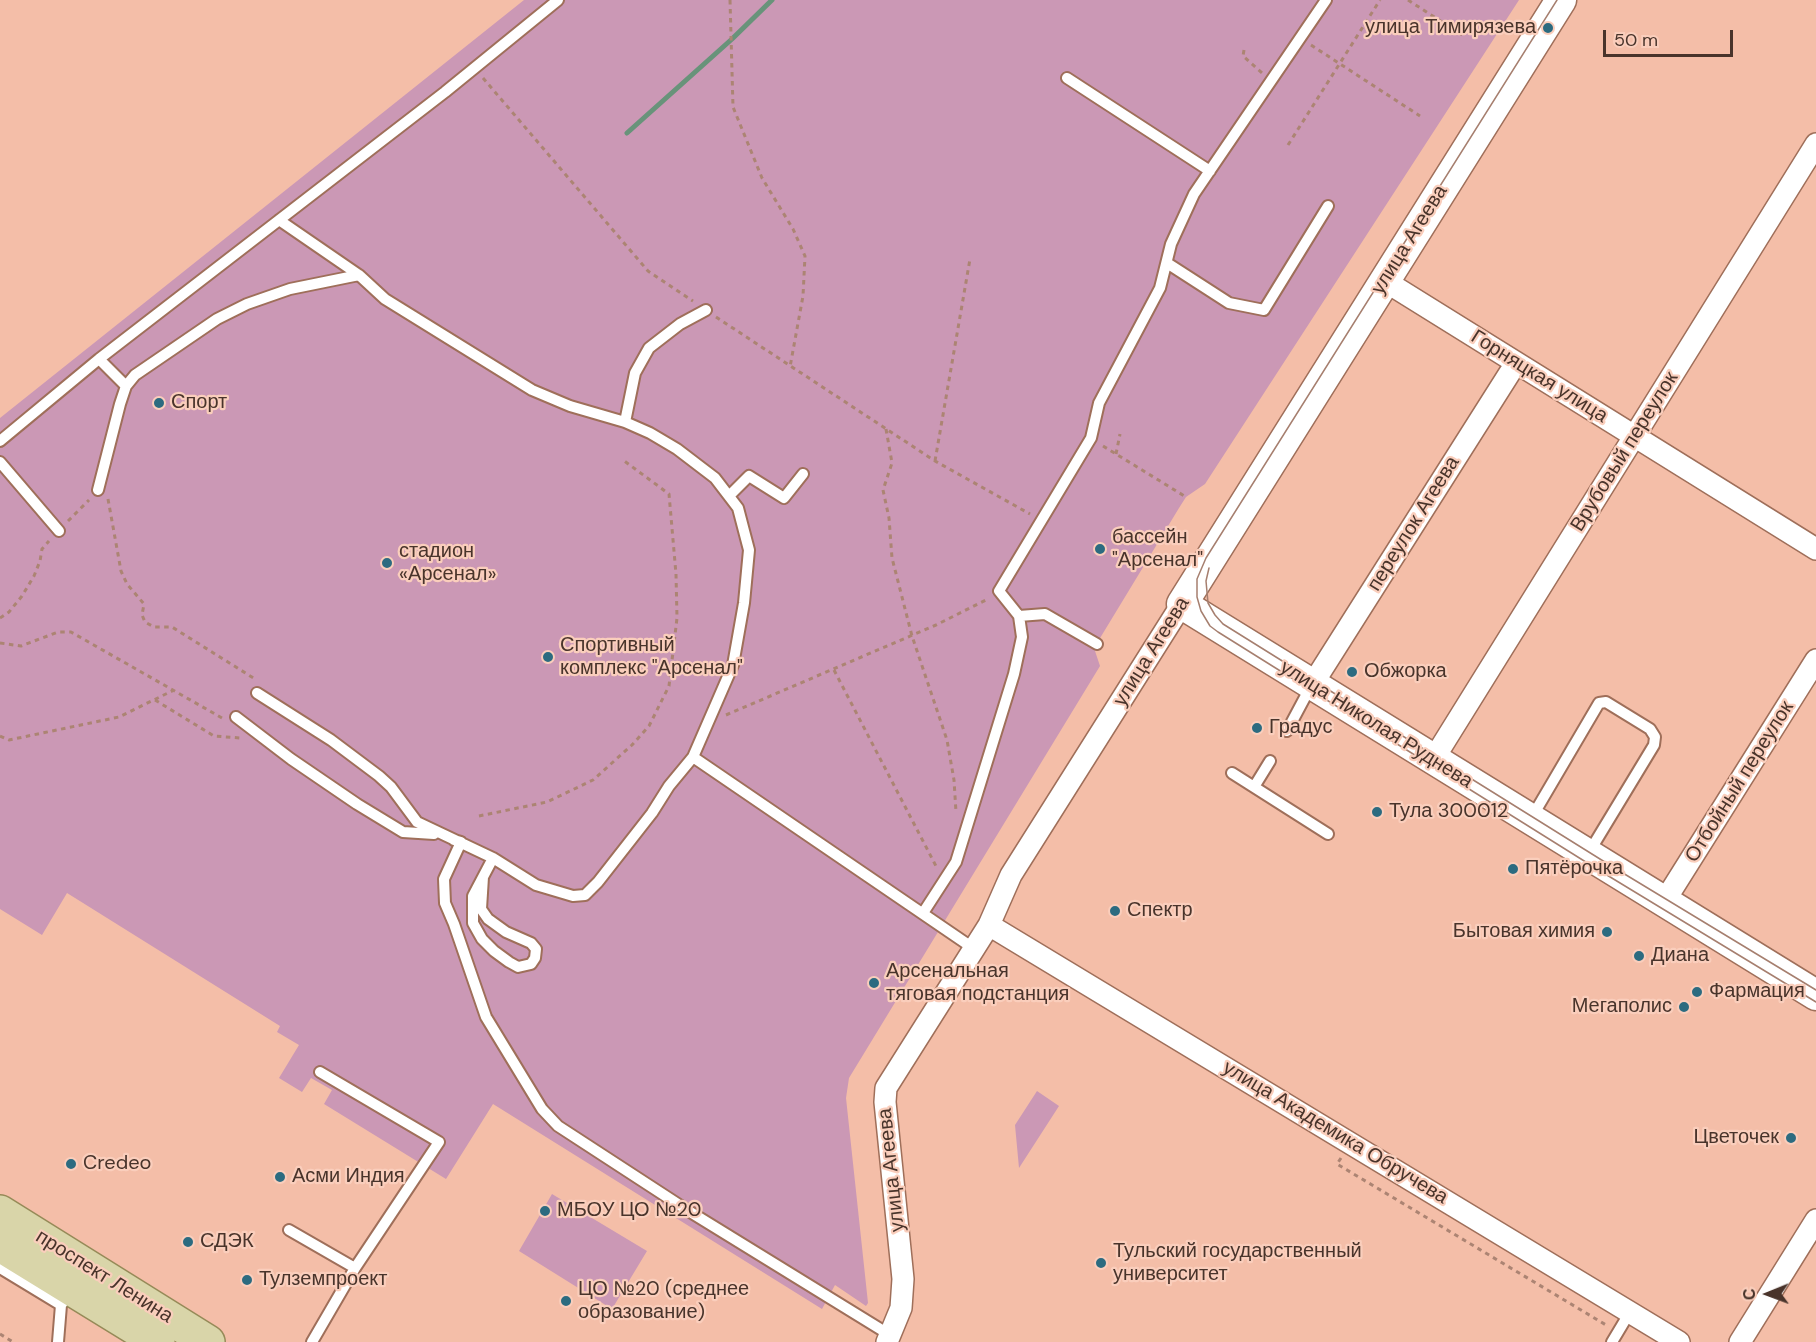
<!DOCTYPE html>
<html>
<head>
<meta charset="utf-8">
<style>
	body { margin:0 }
	#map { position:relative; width:1816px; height:1342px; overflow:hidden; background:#f4bea8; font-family:"DM Sans",sans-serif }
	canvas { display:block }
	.north { position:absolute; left:1738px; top:1264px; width:60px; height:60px; -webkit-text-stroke:4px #facebc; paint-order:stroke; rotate:269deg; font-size:16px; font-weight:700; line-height:24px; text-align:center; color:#49342b }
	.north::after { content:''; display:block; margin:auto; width:21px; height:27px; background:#49342b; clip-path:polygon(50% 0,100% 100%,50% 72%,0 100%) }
	.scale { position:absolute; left:1603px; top:30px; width:130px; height:27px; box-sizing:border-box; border:3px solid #49342b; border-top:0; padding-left:8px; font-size:18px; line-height:21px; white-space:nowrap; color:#49342b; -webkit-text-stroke:4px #facebc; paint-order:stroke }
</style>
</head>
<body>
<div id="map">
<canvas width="1816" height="1342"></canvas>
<div class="north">С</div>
<div class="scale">50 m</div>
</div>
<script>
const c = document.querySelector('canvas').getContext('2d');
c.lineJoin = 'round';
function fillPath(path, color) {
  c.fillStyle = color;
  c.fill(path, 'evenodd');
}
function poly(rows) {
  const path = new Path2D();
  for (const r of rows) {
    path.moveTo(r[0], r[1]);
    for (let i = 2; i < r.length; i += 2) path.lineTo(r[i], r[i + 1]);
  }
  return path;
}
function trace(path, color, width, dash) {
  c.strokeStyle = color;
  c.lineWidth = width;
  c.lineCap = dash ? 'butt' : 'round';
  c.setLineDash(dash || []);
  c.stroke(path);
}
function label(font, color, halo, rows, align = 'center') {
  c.font = font + ' "DM Sans",sans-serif';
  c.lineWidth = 4.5;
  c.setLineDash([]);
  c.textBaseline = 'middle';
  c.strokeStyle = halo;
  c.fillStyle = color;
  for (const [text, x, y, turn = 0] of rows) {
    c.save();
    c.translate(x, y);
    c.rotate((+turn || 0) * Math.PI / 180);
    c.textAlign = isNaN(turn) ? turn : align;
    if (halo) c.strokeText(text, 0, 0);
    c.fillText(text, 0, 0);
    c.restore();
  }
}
const green = poly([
	[524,0,1519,0,1205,484,1186,497,1179,508,1094,648,1100,666,849,1078,846,1098,868,1303,866,1306,835,1285,822,1309,493,1104,446,1179,324,1104,332,1090,311,1078,302,1092,279,1078,299,1045,277,1032,280,1026,67,893,42,935,0,909,0,418],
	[1037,1091,1059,1106,1019,1168,1015,1125],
	[552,1194,647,1251,612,1309,519,1251]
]);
const stream = poly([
	[627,133,732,39,772,0]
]);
const path = poly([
	[730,0,733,107,762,178,793,229,805,256,803,296,790,367],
	[1408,0,1462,35],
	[1311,45,1420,116],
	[1244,50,1243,56,1262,73],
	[483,78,648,271,693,301],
	[1288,145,1380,0],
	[716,317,935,461,1030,514],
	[886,429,892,463,883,490,889,518,892,558,912,636,947,740,954,780,956,812],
	[1103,446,1186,497],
	[1116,454,1120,434],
	[935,461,970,259],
	[108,499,121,571,127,584,144,604,142,615,145,622,154,627,172,627,255,679],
	[68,521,89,500],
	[0,618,9,612,22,596,34,576,40,561,42,549,49,541],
	[0,643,21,646,58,632,71,632,222,718],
	[834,670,937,868],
	[155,700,214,736,240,738],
	[726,715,936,625,988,599],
	[0,736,9,740,119,717,174,690],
	[479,816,547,802,593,780,632,745,649,726,669,686,677,618,676,574,669,494,623,460],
	[1341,1158,1337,1164,1606,1325],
	[0,1334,13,1342]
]);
const lane = poly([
	[1067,78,1210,171],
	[1167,263,1229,303,1264,310,1328,206],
	[99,359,126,386],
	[625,422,635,373,649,348,680,324,706,310],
	[0,441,99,359,445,92,558,0],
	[0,462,59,531],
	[98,490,120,404,126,386,135,375,217,319,247,304,290,289,359,275],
	[729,496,749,476,784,498,803,474],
	[1019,616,1045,614,1097,644],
	[257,693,331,740,379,776,391,787,417,822,493,858,536,885,573,896,585,895,598,882,652,813,669,786,693,757,733,665,744,603,749,550,738,508,715,478,677,449,650,433,625,422,570,406,532,390,385,299,359,275,279,220],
	[236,717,291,759,357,804,403,832,434,834],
	[1287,731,1311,686],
	[693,757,973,948],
	[1232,773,1328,834],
	[1254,787,1270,761],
	[1532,817,1599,703,1606,702,1650,729,1655,737,1654,745,1588,854],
	[454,840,461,842,444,879,445,903,454,924,486,1017,542,1109,558,1126,687,1210,890,1335],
	[483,877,473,896,473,923,482,939,494,951,509,962,518,967,531,964,535,958,536,949,531,943,506,932,488,919,481,909,483,877,493,858],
	[923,913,956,862,1014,674,1022,637,1019,616,999,591,1091,438,1099,403,1160,288,1171,244,1194,194,1326,0],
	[289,1230,355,1268],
	[0,1268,61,1305],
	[58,1342,61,1305,64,1301],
	[312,1342,355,1268,439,1142,320,1072],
	[1612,1342,1630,1312]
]);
const street = poly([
	[1385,281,1816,549],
	[1312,685,1516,363],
	[1433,760,1816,144],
	[1664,902,1816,660],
	[989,925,1679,1342],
	[887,1342,901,1308,903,1279,885,1102,886,1088,989,925,1011,875,1182,604],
	[1740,1342,1816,1220]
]);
const secondary = poly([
	[1561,0,1182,604,1816,995]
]);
const primary = poly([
	[0,1212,208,1342],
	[0,1245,158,1342]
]);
const tram = poly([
	[1557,0,1206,558,1197,579,1197,597,1201,611,1210,626,1218,632,1597,869,1816,1002],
	[1209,568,1206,581,1208,603,1215,615,1223,624,1608,864,1816,990]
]);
const markers = [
	[1548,28,6,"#2c6b80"],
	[159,403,6,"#2c6b80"],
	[1100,549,6,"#2c6b80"],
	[387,563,6,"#2c6b80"],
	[548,657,6,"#2c6b80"],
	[1352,672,6,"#2c6b80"],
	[1257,728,6,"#2c6b80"],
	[1377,812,6,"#2c6b80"],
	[1513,869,6,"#2c6b80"],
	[1115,911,6,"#2c6b80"],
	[1607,932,6,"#2c6b80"],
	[1639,956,6,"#2c6b80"],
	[874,983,6,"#2c6b80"],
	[1697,992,6,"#2c6b80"],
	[1684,1007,6,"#2c6b80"],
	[1791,1138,6,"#2c6b80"],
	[71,1164,6,"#2c6b80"],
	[280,1177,6,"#2c6b80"],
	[545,1211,6,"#2c6b80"],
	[188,1242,6,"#2c6b80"],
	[1101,1263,6,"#2c6b80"],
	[247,1280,6,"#2c6b80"],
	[566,1301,6,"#2c6b80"]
];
const poiNames = [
	["улица Тимирязева",1536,28,"right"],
	["Спорт",171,403],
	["бассейн",1112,538],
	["\"Арсенал\"",1112,561],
	["стадион",399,552],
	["«Арсенал»",399,575],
	["Спортивный",560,646],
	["комплекс \"Арсенал\"",560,669],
	["Обжорка",1364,672],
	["Градус",1269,728],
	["Тула 300012",1389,812],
	["Пятёрочка",1525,869],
	["Спектр",1127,911],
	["Бытовая химия",1595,932,"right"],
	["Диана",1651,956],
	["Арсенальная",886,972],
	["тяговая подстанция",886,995],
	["Фармация",1709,992],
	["Мегаполис",1672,1007,"right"],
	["Цветочек",1779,1138,"right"],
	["Credeo",83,1164],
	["Асми Индия",292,1177],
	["МБОУ ЦО №20",557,1211],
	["СДЭК",200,1242],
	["Тульский государственный",1113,1252],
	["университет",1113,1275],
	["Тулземпроект",259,1280],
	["ЦО №20 (среднее",578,1290],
	["образование)",578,1313]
];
const streetNames = [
	["улица Агеева",1410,240,-58],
	["Горняцкая улица",1539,377,32],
	["Врубовый переулок",1625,452,-58],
	["переулок Агеева",1414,524,-58],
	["улица Агеева",1152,652,-58],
	["улица Николая Руднева",1376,725,32],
	["Отбойный переулок",1740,782,-58],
	["улица Академика Обручева",1335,1133,31],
	["улица Агеева",892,1170,-96],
	["проспект Ленина",104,1277,32]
];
fillPath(green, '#cb98b5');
trace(stream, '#68937a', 5);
trace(lane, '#9f6f5a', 14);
trace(street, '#9f6f5a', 24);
trace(secondary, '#9f6f5a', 33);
trace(primary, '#968a58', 36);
trace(path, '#ac8473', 3, [4.5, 4.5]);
trace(lane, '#fff', 10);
trace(street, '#fff', 21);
trace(secondary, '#fff', 30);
trace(primary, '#d9d5a9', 33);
trace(tram, '#a67f6f', 1.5);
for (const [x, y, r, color] of markers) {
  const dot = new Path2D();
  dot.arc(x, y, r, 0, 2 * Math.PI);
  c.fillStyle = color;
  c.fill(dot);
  trace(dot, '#facebc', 2);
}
label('20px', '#49342b', '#facebc', poiNames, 'left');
label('20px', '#49342b', '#facebc', streetNames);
</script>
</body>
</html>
